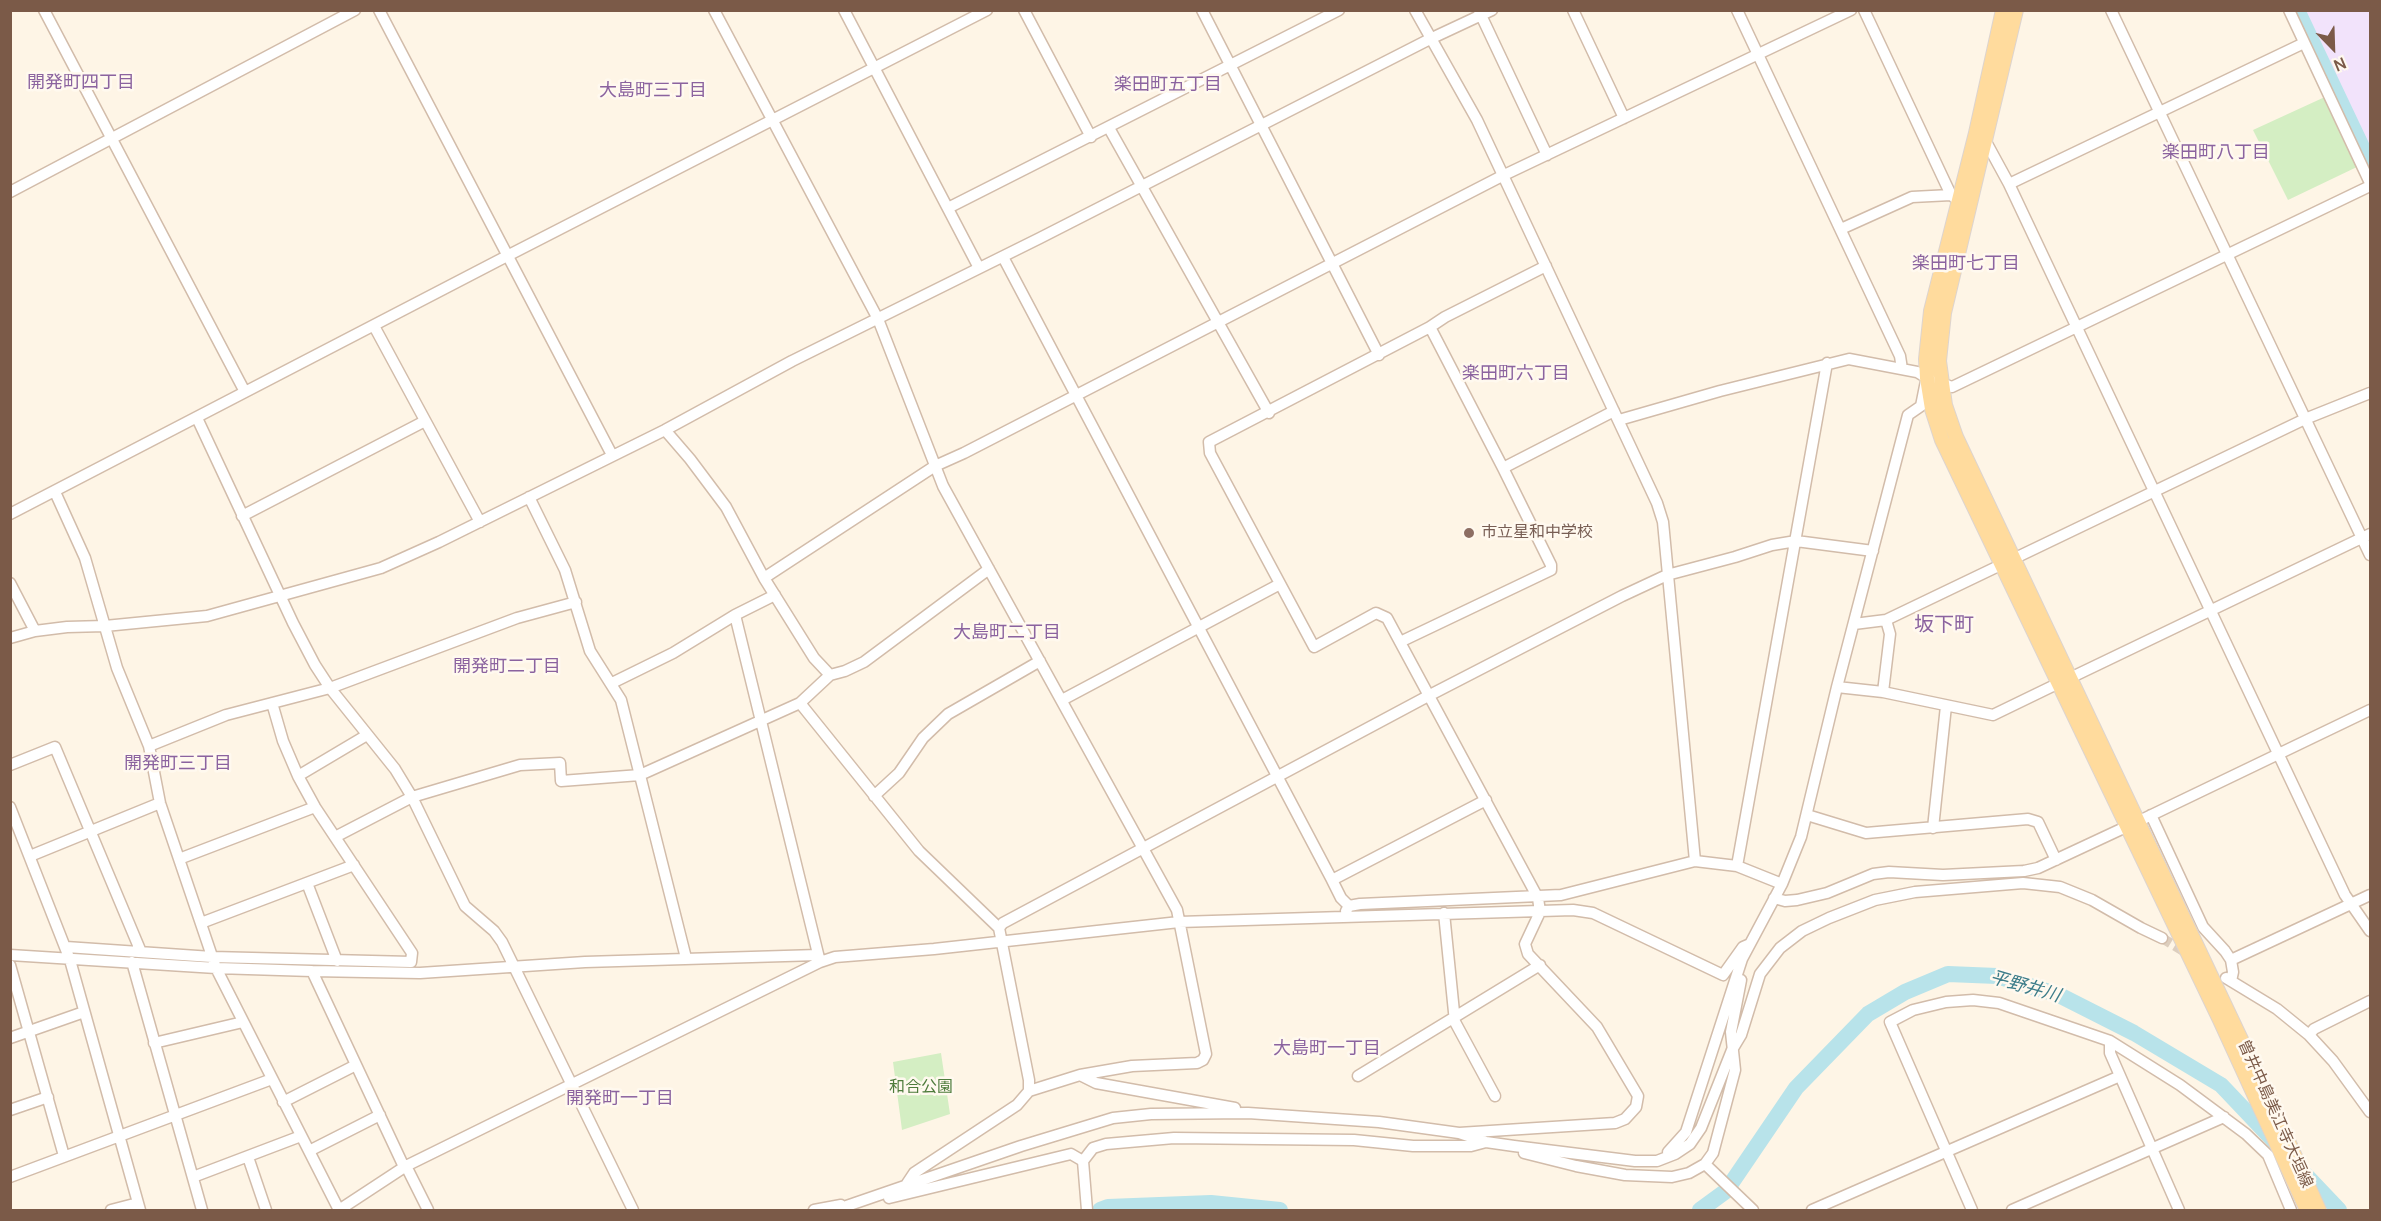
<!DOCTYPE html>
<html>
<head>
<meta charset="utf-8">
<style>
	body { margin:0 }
	#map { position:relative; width:2381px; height:1221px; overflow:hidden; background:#fef5e6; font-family:Manrope,sans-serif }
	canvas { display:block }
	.frame { position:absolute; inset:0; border:12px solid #7b5a48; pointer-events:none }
	.north { position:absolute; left:2303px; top:18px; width:60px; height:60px; -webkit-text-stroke:4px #fff9ef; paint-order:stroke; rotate:157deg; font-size:16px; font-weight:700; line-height:24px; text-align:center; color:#7b5a48 }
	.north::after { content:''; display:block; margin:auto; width:21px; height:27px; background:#7b5a48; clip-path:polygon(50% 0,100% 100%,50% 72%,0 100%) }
</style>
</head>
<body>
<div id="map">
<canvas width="2381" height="1221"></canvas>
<div class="frame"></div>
<div class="north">N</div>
</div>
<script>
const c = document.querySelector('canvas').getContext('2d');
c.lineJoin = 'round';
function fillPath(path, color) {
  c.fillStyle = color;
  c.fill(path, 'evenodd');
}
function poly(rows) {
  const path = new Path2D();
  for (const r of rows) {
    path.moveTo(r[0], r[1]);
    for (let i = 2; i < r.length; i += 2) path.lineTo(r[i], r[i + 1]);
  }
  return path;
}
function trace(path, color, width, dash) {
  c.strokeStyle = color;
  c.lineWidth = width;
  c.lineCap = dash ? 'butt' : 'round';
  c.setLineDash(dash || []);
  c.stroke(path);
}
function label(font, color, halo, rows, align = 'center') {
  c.font = font + ' Manrope,"Noto Sans JP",sans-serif';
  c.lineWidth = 5;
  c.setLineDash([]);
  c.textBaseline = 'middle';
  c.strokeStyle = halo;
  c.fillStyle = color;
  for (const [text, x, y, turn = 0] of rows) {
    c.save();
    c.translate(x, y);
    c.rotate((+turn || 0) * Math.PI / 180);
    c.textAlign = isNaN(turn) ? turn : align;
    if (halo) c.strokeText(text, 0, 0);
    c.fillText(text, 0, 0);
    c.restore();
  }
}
const education = poly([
	[2303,11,2370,11,2370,155]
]);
const green = poly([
	[2327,96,2359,166,2288,200,2253,130],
	[941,1053,950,1114,902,1130,893,1062]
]);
const river = poly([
	[2297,10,2370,164],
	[2301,1170,2339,1210],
	[1100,1210,1108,1207,1211,1203,1280,1210],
	[1700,1210,1726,1191,1796,1088,1868,1014,1905,992,1948,974,1997,976,2059,995,2134,1033,2221,1085,2277,1144]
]);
const minorTunnel = poly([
	[2162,938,2190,955]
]);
const minor = poly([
	[44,10,245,392],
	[379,10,612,455],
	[714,10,878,319,943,486,1177,910,1206,1054,1203,1060,1197,1063,1132,1066,1080,1075],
	[844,10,979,268],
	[1024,10,1091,137],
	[1202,10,1379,355],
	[1415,10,1477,120,1657,503,1663,522,1695,861],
	[1573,10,1624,118],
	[1737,10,1900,356,1902,369],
	[1864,10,1951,195],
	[2111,10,2370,555],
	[2289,10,2370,183],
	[1479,11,1547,155],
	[1109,128,1269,413],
	[1985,140,2009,184,2345,895,2370,931],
	[2009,184,2304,43],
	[10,192,355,10],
	[948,208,1339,10],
	[1841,229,1912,197,1951,195,1955,198],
	[1003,257,1332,880,1341,898,1349,906],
	[374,326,480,522],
	[1430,327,1445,317,1546,266],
	[197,418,293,623,315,665,330,688,395,769,412,797,465,906,494,931,502,942,633,1210],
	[1619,420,1720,391,1849,359,1917,372,1927,378,1952,387,2370,186],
	[665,430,690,459,726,507,764,578,814,658,830,675],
	[1503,468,1614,411],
	[55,492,85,558,117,668,149,746,160,803,216,968,339,1210],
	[529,497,565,570,590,651,621,700,686,958],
	[10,514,509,255,987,10],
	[242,516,425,421],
	[764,578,935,466,964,453,1502,176,1851,10],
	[10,583,35,631],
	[735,615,820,962],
	[1854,624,1886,620,2305,419,2370,393],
	[10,638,35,631,67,627,105,626,207,616,381,568,439,542,665,430,792,361,1040,238,1430,39,1492,10],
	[1400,642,1551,570,1551,565,1503,468,1430,327,1209,442,1210,453,1314,647,1376,613,1387,618,1538,898,1540,912,1525,944,1528,954,1597,1027,1638,1096,1636,1107,1625,1119,1615,1123,1459,1133],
	[2070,678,2370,534],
	[612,683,673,653,735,615,775,595],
	[1837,687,1883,692,1993,715,2059,683],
	[1883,692,1890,634,1886,620],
	[1062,700,1280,584],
	[800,703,919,851,999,928,1029,1080,1029,1091],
	[149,746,226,715,330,688,517,618,576,602],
	[10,765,55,747,141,952],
	[298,776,367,735],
	[874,796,899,773,923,738,948,714,1040,661],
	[10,807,70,960,140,1210],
	[1807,815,1866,833,2028,819,2038,822,2056,860],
	[2151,815,2203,927,2225,951,2231,960,2233,972,2231,981],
	[2137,822,2370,710],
	[1933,828,1946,706],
	[335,837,412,797,520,765,560,763,561,781,640,775,800,703,830,675,845,671,864,662,989,569],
	[30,856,160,803],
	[179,859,315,807],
	[1737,866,1827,363],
	[1332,880,1486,800],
	[307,883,337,961],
	[1774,898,1785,901,1797,900,1827,893,1873,874,1889,872,1943,875,2024,871,2038,868,2128,826],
	[1346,911,1349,906,1360,904,1561,895,1695,861,1737,866,1782,884],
	[1444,913,1455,1022,1495,1096],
	[201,923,354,865],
	[999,928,1003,923,1430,695,1622,596,1667,575,1735,557,1772,545,1796,541,1873,551],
	[66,947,212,957,411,962,412,953,315,807,298,776,283,741,272,703],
	[10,955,216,968,312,971,404,1167],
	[2231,960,2370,895],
	[132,962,202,1210],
	[10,965,64,1156],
	[312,971,420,973,585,962,818,955],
	[2226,978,2277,1009,2309,1035,2333,1061,2370,1112],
	[2309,1035,2314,1029,2370,1001],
	[10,1038,84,1012],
	[2110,1041,2110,1053,2179,1210],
	[154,1043,243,1022],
	[1358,1076,1540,965],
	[283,1102,356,1065],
	[10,1110,48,1097],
	[309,1151,380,1115],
	[1668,1152,1686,1132,1742,959,1782,884,1801,837,1837,687,1908,415,1921,406,1926,381],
	[1524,1153,1576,1166,1625,1175,1672,1177,1689,1173,1705,1164,1713,1153,1735,1070,1731,1032,1741,980],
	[248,1157,266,1210],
	[1705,1164,1753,1210],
	[406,1166,428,1210],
	[10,1177,272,1079],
	[193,1177,301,1136],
	[906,1185,914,1173,1017,1105,1029,1091,1080,1075,1096,1083,1235,1108],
	[889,1198,1071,1154,1083,1161],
	[111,1210,138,1203],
	[339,1210,406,1166,820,962,835,957,934,949,1179,922,1573,910,1593,913,1723,975,1743,947,1750,944],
	[814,1210,841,1205],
	[835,1210,1021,1146,1113,1118,1151,1114,1248,1113,1379,1122,1459,1133,1486,1142,1514,1146,1635,1161,1657,1161,1675,1154,1690,1144,1701,1128,1732,1050,1741,1035,1760,974,1780,948,1802,931,1829,918,1875,900,1915,892,2023,883,2060,887,2092,900,2141,928,2162,938],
	[1087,1210,1083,1161,1093,1148,1106,1144,1174,1138,1354,1140,1413,1146,1471,1146,1486,1142],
	[1812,1210,2120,1076],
	[1972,1210,1890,1022,1913,1010,1946,1002,1973,1000,1999,1003,2110,1041,2180,1085,2246,1134,2268,1155,2291,1210],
	[2012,1210,2224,1117]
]);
const major = poly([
	[2003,10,1976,133,1931,311,1926,359,1927,378,1932,409,1942,440,2220,1020,2307,1210],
	[2016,10,1944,313,1939,361,1945,405,1956,437,2271,1103,2319,1210]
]);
const markers = [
	[1469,533,6,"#8d6e63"]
];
const educationNames = [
	["市立星和中学校",1481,533]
];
const parkNames = [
	["和合公園",921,1088]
];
const streetNames = [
	["曽井中島美江寺大垣線",2275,1114,66]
];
const neighbourhoodNames = [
	["開発町四丁目",81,83],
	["楽田町五丁目",1168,85],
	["大島町三丁目",653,91],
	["楽田町八丁目",2216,153],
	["楽田町七丁目",1966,264],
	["楽田町六丁目",1516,374],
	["大島町二丁目",1007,633],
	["開発町二丁目",507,667],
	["開発町三丁目",178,764],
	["大島町一丁目",1327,1049],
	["開発町一丁目",620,1099]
];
const waterNames = [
	["平野井川",2025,987,16]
];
const quarterNames = [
	["坂下町",1944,625]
];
fillPath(education, '#f2e3fb');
fillPath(green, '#d4eec3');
trace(river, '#b8e3ea', 16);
trace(minorTunnel, '#ddcebe', 10, [10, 5]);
trace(minor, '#d2bcaa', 13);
trace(major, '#ddd4cf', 16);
trace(minor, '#fff', 10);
trace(major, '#ffdb9d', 14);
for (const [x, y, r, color] of markers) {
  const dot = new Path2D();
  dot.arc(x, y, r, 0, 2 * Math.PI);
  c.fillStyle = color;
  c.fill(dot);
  trace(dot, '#fff9ef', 2);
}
label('16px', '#785e54', '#fff9ef', educationNames, 'left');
label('16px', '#4e7c3c', '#fff9ef', parkNames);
label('16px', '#7b5a48', '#fff9ef', streetNames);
label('18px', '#8b639f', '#fff9ef', neighbourhoodNames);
label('italic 18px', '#3c7c89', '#fff9ef', waterNames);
label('20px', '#8b639f', '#fff9ef', quarterNames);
</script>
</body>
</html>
